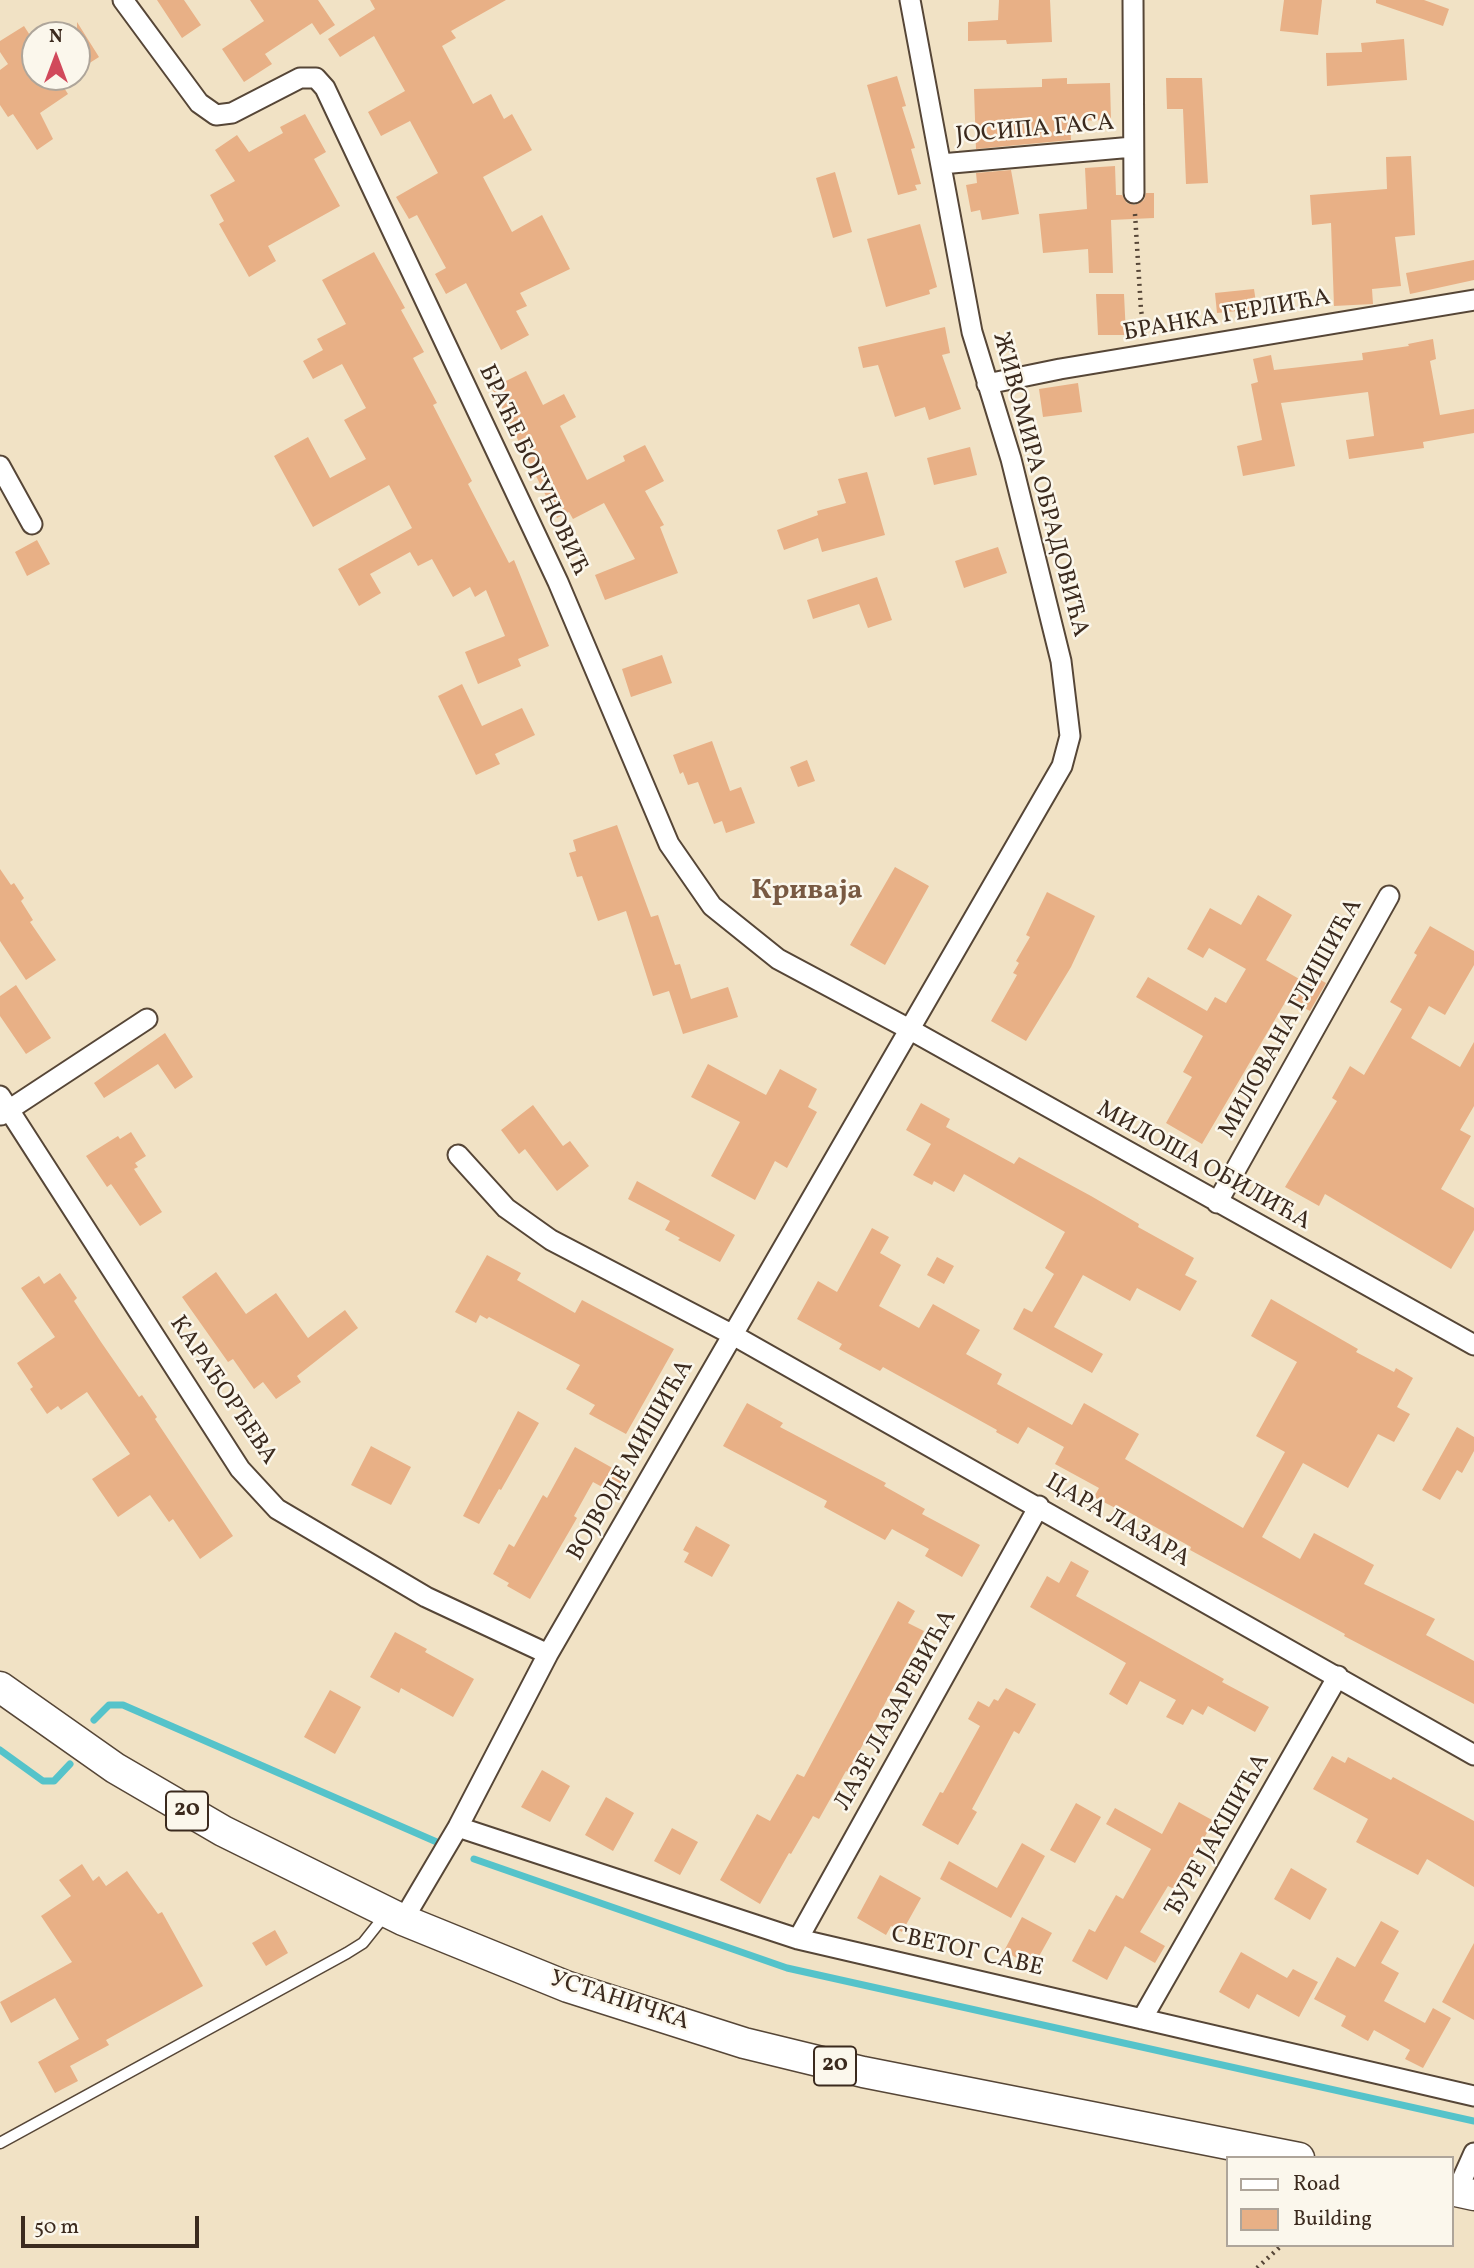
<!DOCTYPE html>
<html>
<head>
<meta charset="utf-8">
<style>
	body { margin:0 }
	#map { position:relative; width:1474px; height:2268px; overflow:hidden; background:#f1e2c5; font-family:Vollkorn,serif }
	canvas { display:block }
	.legend { position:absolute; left:1226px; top:2156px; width:228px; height:91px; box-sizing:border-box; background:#fbf7ec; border:2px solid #aea59a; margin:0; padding:9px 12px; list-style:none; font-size:21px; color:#3b2a1e }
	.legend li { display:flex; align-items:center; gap:14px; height:35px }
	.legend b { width:35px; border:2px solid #aea59a }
	.north { position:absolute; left:21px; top:21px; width:70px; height:70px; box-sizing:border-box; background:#fbf7ec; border:2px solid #aea59a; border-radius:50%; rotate:0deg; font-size:19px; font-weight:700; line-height:28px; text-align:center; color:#3b2a1e }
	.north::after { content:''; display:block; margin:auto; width:24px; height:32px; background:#d1495b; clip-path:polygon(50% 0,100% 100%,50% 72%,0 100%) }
	.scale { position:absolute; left:21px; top:2216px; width:178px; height:32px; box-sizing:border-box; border:4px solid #3b2a1e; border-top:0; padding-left:9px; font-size:21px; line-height:24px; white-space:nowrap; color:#3b2a1e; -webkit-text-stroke:5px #fbf7ec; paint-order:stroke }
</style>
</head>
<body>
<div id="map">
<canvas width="1474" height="2268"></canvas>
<ul class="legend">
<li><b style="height:9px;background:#fff"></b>Road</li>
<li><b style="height:19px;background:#e8b086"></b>Building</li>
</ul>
<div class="north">N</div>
<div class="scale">50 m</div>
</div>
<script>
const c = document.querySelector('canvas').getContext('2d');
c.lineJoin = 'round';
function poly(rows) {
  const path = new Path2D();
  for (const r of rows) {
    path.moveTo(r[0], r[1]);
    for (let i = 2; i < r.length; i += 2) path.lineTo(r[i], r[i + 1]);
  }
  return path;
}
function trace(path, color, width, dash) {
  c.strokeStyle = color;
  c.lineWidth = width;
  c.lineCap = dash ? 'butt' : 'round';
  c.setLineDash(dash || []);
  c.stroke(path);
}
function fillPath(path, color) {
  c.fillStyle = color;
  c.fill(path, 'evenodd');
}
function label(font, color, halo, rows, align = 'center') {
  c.font = font + ' Vollkorn,serif';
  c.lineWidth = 5;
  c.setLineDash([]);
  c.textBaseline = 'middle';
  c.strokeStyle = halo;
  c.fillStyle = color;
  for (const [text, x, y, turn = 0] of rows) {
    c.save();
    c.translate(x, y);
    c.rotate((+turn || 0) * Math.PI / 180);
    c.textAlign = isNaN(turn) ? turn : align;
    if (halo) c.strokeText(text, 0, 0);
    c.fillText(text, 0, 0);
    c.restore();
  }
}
const stream = poly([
	[94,1720,109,1705,123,1705,439,1843],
	[0,1750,43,1781,54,1781,70,1764],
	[474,1859,787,1968,1474,2121]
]);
const building = poly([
	[157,0,184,0,201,25,182,38],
	[250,0,318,0,335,25,320,35,312,23,265,54,272,64,244,82,222,49,264,21],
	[370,0,506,0,451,31,456,38,442,46,473,104,491,94,504,119,512,114,532,150,483,177,512,232,542,215,570,269,520,293,527,306,516,311,529,335,501,350,466,283,446,294,435,274,446,268,417,215,409,219,396,197,438,173,410,121,381,136,368,112,405,91,374,36,340,57,328,39,375,9],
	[999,0,1050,0,1052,42,1007,44,1006,40,968,41,968,22,998,20],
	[1284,0,1322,0,1318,35,1280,31],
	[1376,0,1424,0,1449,9,1443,26,1376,3],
	[77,22,99,57,77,71],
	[24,26,35,43,35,77,57,77,68,94,40,113,53,139,37,150,13,114,8,117,0,105,0,70,8,64,0,52,0,41],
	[1404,39,1407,80,1327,86,1326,53,1362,52,1361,43],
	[897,76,906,106,902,107,915,148,911,149,921,184,915,185,917,190,898,195,867,85],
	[1067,78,1067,84,1110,83,1111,120,1070,121,1071,140,976,149,974,89,1042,87,1042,79],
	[1166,78,1202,78,1208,183,1186,184,1183,109,1167,109],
	[305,114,326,152,314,159,340,206,268,246,276,261,249,277,219,224,224,221,210,195,235,181,215,150,237,135,249,152,283,133,280,127],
	[1411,156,1415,235,1395,237,1401,286,1372,289,1373,304,1334,306,1331,223,1312,225,1310,195,1387,189,1386,157],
	[1115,166,1116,195,1122,195,1127,203,1135,205,1144,200,1146,193,1154,193,1154,218,1111,220,1113,273,1089,273,1088,249,1043,253,1039,214,1087,209,1085,168],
	[1011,170,1019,214,982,220,980,210,971,212,966,185,977,183,976,173],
	[835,172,852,232,833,238,816,178],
	[920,224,937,287,929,290,930,294,886,307,867,239],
	[374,252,405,308,401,310,424,352,413,358,437,403,433,405,472,481,468,484,509,563,514,560,549,646,518,659,521,666,478,684,465,652,505,636,486,590,475,597,470,587,453,597,432,559,418,566,410,552,370,574,381,593,359,606,338,569,412,528,389,485,313,527,274,456,308,437,330,478,366,459,344,420,366,408,342,364,313,379,303,361,323,350,317,339,346,324,322,280],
	[1474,260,1474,280,1410,294,1406,273],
	[1254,289,1257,309,1217,313,1215,293],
	[1096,294,1124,294,1126,335,1098,335],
	[945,327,950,353,942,355,961,409,929,420,925,407,895,417,878,365,863,368,858,347],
	[1433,339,1436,359,1430,361,1440,415,1474,409,1474,433,1423,442,1424,448,1349,459,1346,440,1374,436,1368,392,1281,403,1295,466,1243,476,1237,446,1262,440,1251,384,1258,382,1253,359,1271,355,1274,370,1363,360,1362,353,1409,346,1408,344],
	[526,371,543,405,564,394,576,417,560,426,587,480,625,461,623,456,645,445,664,481,645,491,664,525,660,527,678,573,605,600,595,575,635,559,604,503,573,519,569,512,557,518,492,388],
	[1078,383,1082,412,1043,417,1039,389],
	[970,447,977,475,934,485,927,458],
	[867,472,885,535,822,552,818,538,784,550,777,530,818,515,817,511,846,503,838,479],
	[37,540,50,564,27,576,15,552],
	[998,547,1007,573,964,588,955,561],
	[877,577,892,620,868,628,859,604,813,619,807,600],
	[662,655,672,683,631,697,622,669],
	[462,684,482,726,522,708,535,735,495,754,500,764,476,775,438,696],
	[712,741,730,791,741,787,755,823,726,833,722,821,714,824,698,782,688,785,683,772,680,774,673,755],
	[807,760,815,781,798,787,790,767],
	[617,825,651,917,658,915,675,965,680,964,691,999,728,987,738,1017,683,1034,669,991,653,996,626,911,598,921,582,876,577,877,569,853,576,851,573,840],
	[895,867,929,886,885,965,850,945],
	[0,869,11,885,14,883,24,898,21,901,33,920,30,922,56,960,26,980,0,941],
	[1047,892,1095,916,1071,967,1026,1041,991,1021,1017,975,1013,973,1019,963,1016,961,1030,937,1026,935],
	[1258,895,1292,915,1266,960,1308,984,1313,976,1326,983,1310,1011,1287,999,1202,1144,1166,1123,1192,1077,1183,1072,1203,1036,1136,997,1148,977,1207,1011,1215,997,1226,1003,1246,969,1209,948,1203,958,1187,949,1210,908,1241,925],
	[1430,926,1474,951,1474,965,1445,1015,1429,1006,1411,1038,1460,1067,1474,1042,1474,1106,1460,1130,1471,1136,1441,1189,1474,1208,1474,1230,1451,1269,1325,1194,1319,1206,1285,1187,1337,1101,1332,1098,1350,1066,1364,1075,1402,1009,1390,1002,1417,955,1414,953],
	[16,985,51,1038,26,1054,0,1016,0,996],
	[165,1033,193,1077,175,1089,158,1064,104,1098,94,1083],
	[708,1064,766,1095,780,1069,817,1089,808,1107,817,1112,787,1168,775,1161,755,1200,711,1176,740,1122,691,1097],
	[921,1103,950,1119,946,1127,1014,1164,1019,1157,1091,1196,1139,1224,1138,1227,1194,1258,1185,1275,1197,1281,1180,1311,1137,1288,1130,1301,1083,1275,1054,1327,1103,1354,1092,1373,1013,1329,1024,1308,1032,1312,1054,1274,1045,1268,1065,1232,964,1174,954,1192,934,1181,932,1185,913,1175,931,1144,906,1130],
	[533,1105,563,1146,570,1141,589,1166,557,1191,525,1149,519,1154,501,1130],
	[131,1132,146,1156,135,1163,138,1167,134,1169,162,1212,140,1226,111,1184,107,1187,86,1156,118,1136,120,1139],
	[637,1181,735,1235,720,1262,678,1240,680,1238,665,1230,670,1221,628,1199],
	[872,1228,889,1237,880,1253,901,1265,879,1306,919,1328,933,1304,980,1330,966,1354,1002,1374,997,1384,1072,1425,1084,1403,1139,1434,1125,1459,1243,1528,1285,1452,1256,1436,1297,1362,1251,1336,1271,1299,1358,1349,1356,1352,1394,1372,1396,1368,1413,1378,1397,1407,1410,1414,1394,1442,1378,1434,1348,1488,1303,1463,1262,1537,1300,1559,1314,1533,1374,1565,1364,1584,1435,1619,1426,1635,1474,1661,1474,1704,1344,1636,1345,1634,1190,1550,1191,1547,1125,1510,1123,1512,1094,1497,1099,1488,1055,1464,1064,1447,1028,1427,1018,1444,996,1432,997,1430,883,1367,880,1371,839,1349,842,1344,797,1319,818,1281,837,1292],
	[487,1255,521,1273,517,1280,575,1313,582,1300,674,1349,626,1434,589,1414,595,1405,566,1389,580,1365,489,1317,487,1319,480,1315,476,1323,455,1312],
	[937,1257,954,1266,944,1284,927,1275],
	[216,1272,246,1314,276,1293,308,1338,345,1310,358,1328,297,1376,301,1382,276,1399,263,1382,254,1389,233,1359,228,1362,182,1297],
	[60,1273,77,1298,74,1301,101,1342,139,1397,142,1395,157,1417,155,1419,233,1536,200,1559,173,1519,169,1522,150,1495,118,1517,92,1479,130,1454,87,1392,61,1410,58,1406,47,1414,30,1389,33,1387,17,1363,55,1337,21,1288,39,1276,44,1284],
	[747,1403,783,1423,780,1427,886,1483,884,1486,925,1509,922,1514,980,1545,962,1577,925,1556,929,1549,892,1529,885,1540,824,1507,827,1501,723,1446],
	[518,1411,539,1423,501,1490,499,1489,479,1524,463,1516],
	[1457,1427,1474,1437,1474,1451,1462,1473,1457,1470,1440,1500,1422,1490],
	[371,1446,411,1467,391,1505,351,1485],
	[575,1447,625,1475,615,1494,593,1482,574,1516,577,1518,530,1599,507,1586,509,1583,493,1574,509,1544,514,1547,543,1495,547,1498],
	[696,1526,730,1545,712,1577,684,1562,689,1553,683,1550],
	[1071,1561,1089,1571,1076,1596,1224,1679,1222,1682,1269,1707,1255,1732,1208,1706,1203,1715,1192,1709,1183,1725,1166,1717,1176,1700,1140,1681,1127,1705,1109,1694,1126,1663,1030,1607,1047,1576,1059,1583],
	[898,1601,915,1611,908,1623,924,1631,848,1772,846,1771,819,1819,813,1816,791,1854,789,1853,760,1904,720,1880,757,1814,770,1821,797,1774,804,1777],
	[395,1632,427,1649,425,1652,474,1679,453,1717,401,1688,399,1693,370,1677],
	[1006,1688,1036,1704,1019,1734,1014,1731,972,1809,977,1812,958,1845,922,1825,940,1792,943,1793,980,1726,968,1719,978,1701,989,1707,994,1699,998,1701],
	[330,1690,361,1707,335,1754,304,1737],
	[1332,1756,1345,1763,1348,1757,1391,1780,1393,1777,1474,1821,1474,1887,1427,1859,1418,1875,1356,1842,1368,1819,1313,1789],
	[542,1770,570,1786,550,1822,521,1807],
	[606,1797,634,1813,613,1851,585,1835],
	[1179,1802,1214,1821,1174,1889,1168,1886,1140,1932,1165,1946,1155,1963,1125,1946,1107,1980,1072,1961,1089,1929,1095,1932,1116,1895,1123,1899,1151,1849,1106,1824,1115,1808,1162,1834],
	[1076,1803,1101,1817,1075,1863,1050,1850],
	[672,1828,698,1842,680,1875,654,1861],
	[1022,1843,1045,1856,1011,1918,940,1879,949,1861,997,1888],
	[82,1864,93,1881,99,1876,106,1886,127,1871,158,1914,162,1912,203,1986,106,2040,109,2045,70,2066,78,2081,55,2093,38,2062,79,2039,55,1998,11,2023,0,2002,72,1962,41,1916,71,1896,59,1880],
	[1291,1868,1327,1889,1310,1920,1274,1899],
	[880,1875,921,1898,902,1932,891,1926,886,1935,857,1918],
	[1022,1917,1052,1933,1033,1967,1004,1951],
	[1381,1921,1399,1931,1381,1963,1399,1973,1384,2001,1425,2023,1433,2008,1451,2018,1423,2068,1405,2059,1410,2050,1374,2030,1368,2041,1341,2026,1346,2016,1314,1999,1337,1957,1355,1967],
	[275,1930,288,1953,266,1966,252,1943],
	[1474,1943,1474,2020,1442,2002],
	[1241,1952,1287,1978,1293,1969,1318,1982,1299,2017,1257,1994,1249,2009,1219,1992]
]);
const path = poly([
	[1135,214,1141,310,1145,334],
	[1257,2268,1282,2245]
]);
const lane = poly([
	[0,2143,347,1953,363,1943,386,1914]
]);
const street = poly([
	[123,0,199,103,216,115,232,113,300,78,316,78,325,88,558,582,669,844,712,906,778,959,909,1029,1474,1345],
	[1133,0,1134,193],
	[941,164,1133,147],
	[987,384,1060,369,1474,300],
	[0,466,32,524],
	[0,1096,240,1469,277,1509,426,1597,548,1654],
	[1,1115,147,1019],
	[458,1155,506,1208,551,1240,733,1335,1474,1755],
	[1217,1203,1389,896],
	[458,1827,798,1939,1474,2096],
	[403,1920,458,1827,548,1654,1062,766,1070,736,1061,661,1011,459,972,332,910,0],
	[798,1939,1039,1506],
	[1142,2019,1338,1676],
	[1457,2191,1474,2153]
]);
const primary = poly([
	[0,1687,115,1768,223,1831,403,1920,568,1987,744,2043,863,2072,1299,2158],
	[1451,2190,1474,2195]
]);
const shields = [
	[187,1811,42],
	[835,2066,42]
];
const shieldNames = [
	["20",187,1811],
	["20",835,2066]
];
const streetNames = [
	["ЈОСИПА ГАСА",1035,131,-5],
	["БРАНКА ГЕРЛИЋА",1227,317,-10],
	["БРАЋЕ БОГУНОВИЋ",532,471,65],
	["ЖИВОМИРА ОБРАДОВИЋА",1039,485,75],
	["МИЛОВАНА ГЛИШИЋА",1292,1019,-61],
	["МИЛОША ОБИЛИЋА",1203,1167,29],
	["КАРАЂОРЂЕВА",222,1391,56],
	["ВОЈВОДЕ МИШИЋА",632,1461,-60],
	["ЦАРА ЛАЗАРА",1117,1522,30],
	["ЛАЗЕ ЛАЗАРЕВИЋА",897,1711,-61],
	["ЂУРЕ ЈАКШИЋА",1219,1836,-60],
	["СВЕТОГ САВЕ",967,1953,13],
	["УСТАНИЧКА",619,2002,18]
];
const quarterNames = [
	["Криваја",807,893]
];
trace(stream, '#55c3ca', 7);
fillPath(building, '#e8b086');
trace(lane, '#564637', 13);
trace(street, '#564637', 23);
trace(primary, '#564637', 33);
trace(path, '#564637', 4.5, [2, 5]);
trace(lane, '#fff', 10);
trace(street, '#fff', 19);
trace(primary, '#fff', 30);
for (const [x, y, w] of shields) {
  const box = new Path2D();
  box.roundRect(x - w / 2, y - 19.5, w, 39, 5);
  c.fillStyle = '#fbf7ec';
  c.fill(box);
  trace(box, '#3b2a1e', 2);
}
label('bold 23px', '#3b2a1e', null, shieldNames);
label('24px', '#3b2a1e', '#fbf7ec', streetNames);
label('bold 28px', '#785942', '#fbf7ec', quarterNames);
</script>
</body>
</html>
